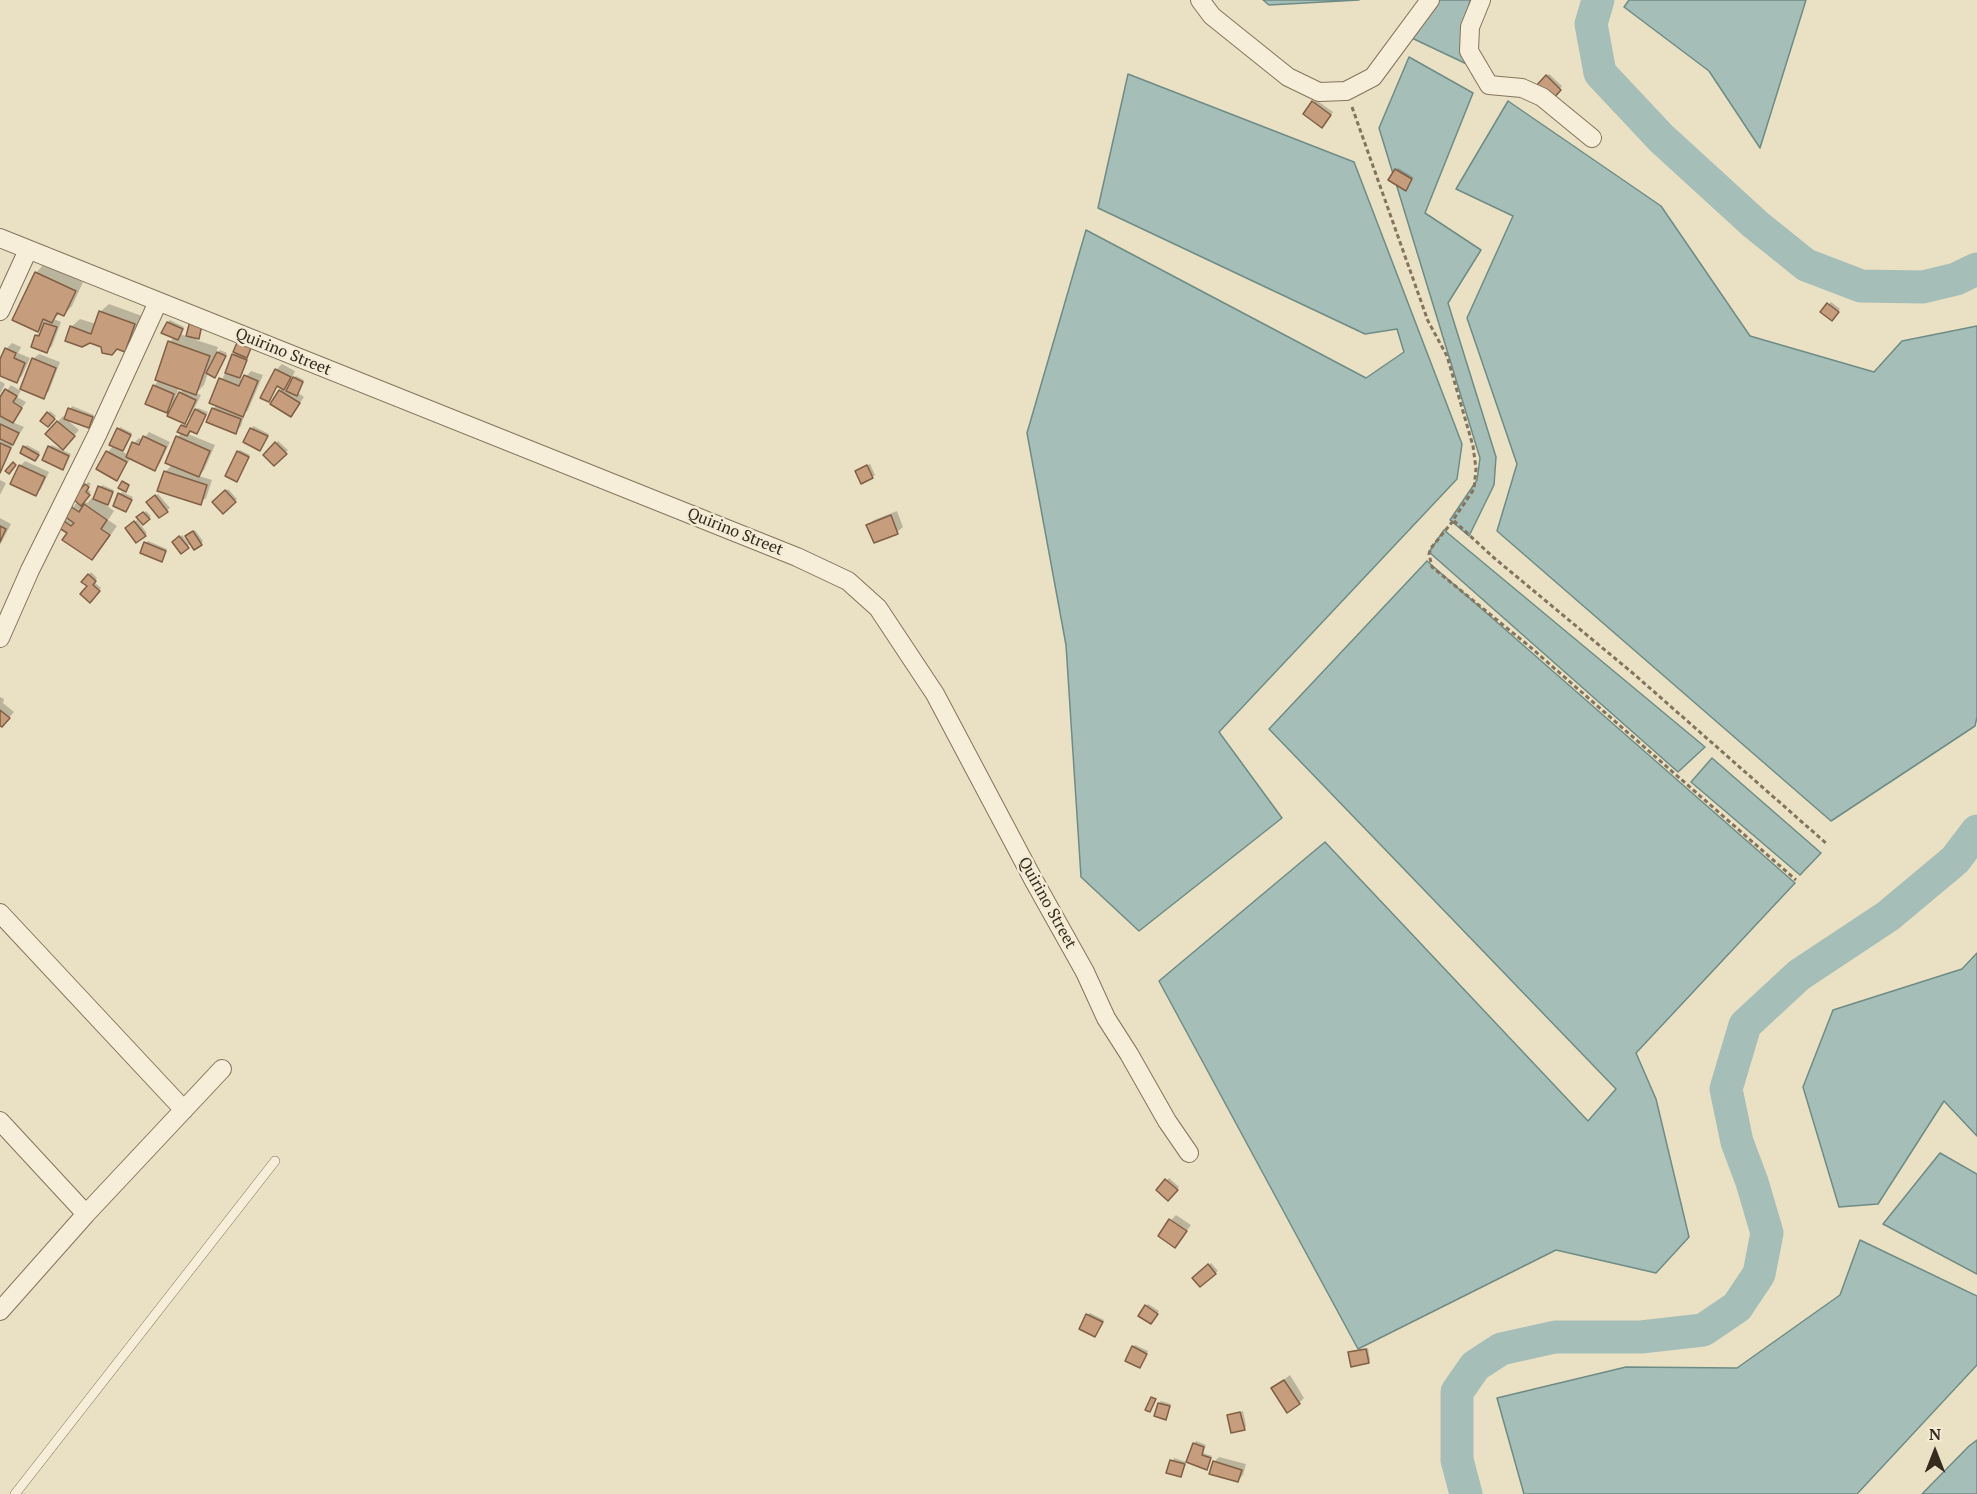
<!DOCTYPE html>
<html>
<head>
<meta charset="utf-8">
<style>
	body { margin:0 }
	#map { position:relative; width:1977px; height:1494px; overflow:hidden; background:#eae1c5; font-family:"PT Serif",serif }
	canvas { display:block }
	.north { position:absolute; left:1905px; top:1422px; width:60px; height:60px; -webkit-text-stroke:4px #f3ebd4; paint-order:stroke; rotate:0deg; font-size:16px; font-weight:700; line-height:24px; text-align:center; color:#352b1f }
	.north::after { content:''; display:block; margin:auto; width:21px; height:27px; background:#352b1f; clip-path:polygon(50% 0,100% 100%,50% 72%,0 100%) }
</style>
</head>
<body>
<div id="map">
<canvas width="1977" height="1494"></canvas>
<div class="north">N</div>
</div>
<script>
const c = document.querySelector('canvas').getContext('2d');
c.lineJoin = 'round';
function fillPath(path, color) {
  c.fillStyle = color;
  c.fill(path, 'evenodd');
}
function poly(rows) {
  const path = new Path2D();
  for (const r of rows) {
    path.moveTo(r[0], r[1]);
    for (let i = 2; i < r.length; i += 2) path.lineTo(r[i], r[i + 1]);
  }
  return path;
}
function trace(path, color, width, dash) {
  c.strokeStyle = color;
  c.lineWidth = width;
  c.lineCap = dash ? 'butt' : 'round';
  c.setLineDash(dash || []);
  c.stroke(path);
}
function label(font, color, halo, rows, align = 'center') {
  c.font = font + ' "PT Serif",serif';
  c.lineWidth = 5;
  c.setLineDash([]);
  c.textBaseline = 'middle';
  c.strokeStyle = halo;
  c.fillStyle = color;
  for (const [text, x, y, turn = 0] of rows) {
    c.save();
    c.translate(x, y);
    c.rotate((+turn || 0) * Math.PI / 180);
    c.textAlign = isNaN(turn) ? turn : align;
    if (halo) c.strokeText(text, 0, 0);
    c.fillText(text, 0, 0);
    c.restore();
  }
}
const water = poly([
	[1263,0,1359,0,1269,5,1263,0],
	[1430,0,1470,0,1467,19,1473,67,1397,31,1430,0],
	[1629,0,1806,0,1760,148,1709,71,1624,7,1629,0],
	[1409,57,1473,93,1425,213,1481,250,1448,303,1496,457,1494,485,1469,536,1450,520,1477,480,1480,458,1379,128,1409,57],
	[1128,74,1354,162,1462,444,1457,479,1219,732,1282,818,1139,931,1081,877,1066,645,1027,433,1086,230,1366,378,1404,352,1397,329,1365,334,1098,208,1128,74],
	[1508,101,1661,206,1750,336,1874,372,1902,341,1977,326,1977,717,1975,726,1831,821,1497,531,1517,464,1467,318,1513,216,1456,189,1508,101],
	[1444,530,1705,747,1678,772,1429,552,1444,530],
	[1427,561,1795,883,1636,1053,1656,1099,1689,1237,1656,1273,1556,1250,1358,1349,1159,981,1325,842,1588,1121,1616,1089,1269,729,1427,561],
	[1712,758,1821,853,1800,875,1691,782,1712,758],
	[1977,953,1977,1136,1944,1101,1878,1204,1839,1207,1803,1087,1833,1010,1962,969,1977,953],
	[1940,1153,1977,1174,1977,1274,1883,1224,1940,1153],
	[1860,1240,1977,1296,1977,1365,1857,1494,1524,1494,1497,1398,1626,1367,1737,1368,1840,1295,1860,1240],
	[1977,1440,1977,1494,1922,1494,1969,1446,1977,1440]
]);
const shadow = poly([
	[1549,74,1562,86,1552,98,1538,85],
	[1316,100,1333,112,1324,124,1314,102],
	[1398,168,1413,177,1408,186,1396,170],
	[44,264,83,282,72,306,64,315,60,313,54,319,61,322,52,346,47,351,36,336,40,332,14,320,36,273],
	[1831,302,1840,309,1832,319,1822,312],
	[109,304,142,316,133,342,124,350,102,346,71,327,80,319,96,324,100,312],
	[170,320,184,327,181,334,187,337,191,321,204,322,200,335,196,340,218,347,215,356,220,350,227,353,217,374,208,373,204,385,196,393,201,395,191,415,198,408,208,412,199,430,197,432,190,429,188,434,215,445,204,470,199,476,212,480,206,498,200,503,165,472,172,465,178,437,182,432,182,425,184,423,189,425,194,413,184,422,175,403,166,411,154,386,159,380,170,342,174,337,168,322],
	[179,387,184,389,175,398],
	[254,341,246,357,248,358,242,374,238,378,243,380,251,371,263,375,248,410,245,413,241,426,236,432,213,409,217,405,211,402,234,355],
	[12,343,21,347,18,353,30,358,22,376,16,381,0,375,0,363,6,349],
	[39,354,60,362,49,391,43,397,22,389,17,397,26,402,12,422,24,427,14,442,0,474,0,400,11,385,21,391,33,359],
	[282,364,295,371,291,380,296,376,304,380,298,393,304,397,291,416,280,391,284,388,279,385,269,400,262,397,276,370],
	[0,381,5,384,0,394],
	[72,406,94,415,90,424,88,427,66,419,79,430,68,443,47,434,63,416,66,419],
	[50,411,56,416,48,425,42,420],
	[253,426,269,434,260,449,251,429],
	[120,427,132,433,122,451,128,455,134,443,139,438,143,440,149,432,170,442,160,463,155,469,131,458,116,479,98,468,108,452,114,445],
	[278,441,288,450,274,464,265,455],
	[27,445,40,452,37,457,24,447],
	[52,445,71,454,63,468,49,447],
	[240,450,250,455,239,478,238,452],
	[25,461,49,472,41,489,36,494,20,466],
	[870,464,875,475,872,477,859,469],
	[0,480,6,483,0,495],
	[88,482,91,484,87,489,91,492,84,501,87,503,93,497,95,498,102,485,114,490,110,501,106,505,114,511,108,520,117,526,100,550,92,558,69,533,58,526,78,501,75,498],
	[228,489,237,499,223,512,214,502],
	[122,492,133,497,128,508,119,494],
	[158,494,170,508,159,516,148,502],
	[146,511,151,516,143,523,138,517],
	[897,511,903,527,897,532,874,541,868,525,874,520],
	[0,518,11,524,0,545],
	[137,520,147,533,136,541,129,526],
	[195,530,203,541,201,544,191,543,181,552,174,542,182,535,189,544,191,542,189,534],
	[148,541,167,549,161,560,146,543],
	[91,572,97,578,94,582,101,588,90,600,89,586,83,582],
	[0,697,4,699,3,703,14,712,7,720,0,724],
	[1169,1178,1179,1187,1168,1199,1158,1190],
	[1176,1215,1191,1225,1175,1246,1171,1220],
	[1211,1263,1218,1271,1201,1285,1194,1278],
	[1148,1304,1159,1311,1153,1320,1146,1306],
	[1090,1313,1104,1320,1097,1332,1087,1315],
	[1135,1345,1148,1351,1140,1367,1133,1347],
	[1368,1348,1370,1360,1368,1362,1350,1353,1352,1351],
	[1290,1375,1304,1398,1299,1403,1273,1388],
	[1161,1401,1171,1404,1166,1418,1159,1403],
	[1243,1411,1246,1426,1244,1429,1228,1416],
	[1196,1441,1206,1445,1203,1453,1212,1456,1208,1466,1194,1444],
	[1219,1457,1246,1464,1243,1475,1238,1481,1214,1462],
	[1174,1458,1186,1462,1180,1475,1168,1472]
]);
const river = poly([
	[1598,0,1591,24,1600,73,1661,138,1755,224,1806,265,1861,286,1923,287,1956,279,1977,269],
	[1466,1494,1457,1460,1457,1392,1475,1366,1501,1349,1555,1337,1641,1337,1703,1330,1737,1307,1759,1274,1767,1233,1752,1182,1737,1142,1726,1089,1745,1025,1799,975,1888,916,1955,860,1977,831]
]);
const building = poly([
	[1546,75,1561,90,1552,100,1536,86,1546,75],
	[1312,101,1331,115,1322,128,1303,114,1312,101],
	[1395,169,1412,179,1406,191,1388,180,1395,169],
	[35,272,76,291,64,316,57,313,52,323,43,319,38,332,12,320,35,272],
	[1827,303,1839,312,1832,321,1820,312,1827,303],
	[99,311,135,324,125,352,117,349,112,355,102,353,101,347,90,343,82,347,65,341,70,326,91,334,99,311],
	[190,321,202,324,199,339,186,336,190,321],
	[167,322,183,329,178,340,161,333,167,322],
	[44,323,57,327,47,353,31,347,35,335,39,336,44,323],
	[239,338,253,343,247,358,233,352,239,338],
	[168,341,210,356,196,395,155,380,168,341],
	[5,348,16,353,14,358,25,363,17,383,0,376,0,359,5,348],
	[217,352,226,356,215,378,206,373,217,352],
	[232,354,247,360,240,378,225,373,232,354],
	[32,358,56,368,44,399,20,389,32,358],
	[275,369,291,377,284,390,277,386,269,402,260,398,275,369],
	[244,375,258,381,243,417,209,403,219,378,239,386,244,375],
	[293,377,303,382,297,396,286,391,293,377],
	[153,385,174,394,167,413,145,404,153,385],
	[5,389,17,396,13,402,22,408,13,423,0,416,0,397,5,389],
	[279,390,300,403,291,417,270,404,279,390],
	[179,392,196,400,185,424,167,416,179,392],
	[68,408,93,417,89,428,64,419,68,408],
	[212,408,241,419,236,434,206,422,212,408],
	[195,409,206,415,197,434,190,431,187,436,177,432,181,425,186,427,195,409],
	[47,412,55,419,48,427,40,421,47,412],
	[57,421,75,436,63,450,45,434,57,421],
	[0,424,19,433,13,445,0,439,0,424],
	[117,428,131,435,123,451,109,445,117,428],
	[250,428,268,436,260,451,243,442,250,428],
	[143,436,166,447,155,471,126,457,132,442,139,445,143,436],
	[176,436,210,451,199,477,165,463,176,436],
	[275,442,287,454,274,466,263,455,275,442],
	[0,443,11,448,0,473,0,443],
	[23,446,39,455,35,461,20,453,23,446],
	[48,446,69,456,63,470,42,460,48,446],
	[106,451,127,462,117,481,96,469,106,451],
	[237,451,249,457,237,482,225,476,237,451],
	[13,462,16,465,9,474,5,471,13,462],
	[19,465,45,477,36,496,10,484,19,465],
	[867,465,873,478,861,484,855,471,867,465],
	[164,471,207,485,201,505,157,491,164,471],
	[122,481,129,485,126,492,118,488,122,481],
	[85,484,89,487,86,492,90,495,81,506,72,498,85,484],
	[98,486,113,492,108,505,93,499,98,486],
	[225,490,236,502,223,514,212,502,225,490],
	[118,493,132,500,126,512,113,506,118,493],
	[155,495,168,512,159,518,146,502,155,495],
	[84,504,107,520,101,529,110,535,92,560,62,540,67,533,56,526,61,519,71,526,74,523,64,516,70,506,79,512,84,504],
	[143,512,150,519,143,525,136,517,143,512],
	[891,515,898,534,874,543,866,525,891,515],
	[134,521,146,536,136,543,125,528,134,521],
	[0,526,6,529,0,542,0,526],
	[193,531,202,545,194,550,185,536,193,531],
	[179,536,189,548,181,554,172,542,179,536],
	[144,542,166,551,162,562,140,553,144,542],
	[88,574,96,581,93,585,100,591,90,603,80,594,87,586,81,582,88,574],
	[0,710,10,718,2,727,0,726,0,710],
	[1165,1179,1178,1190,1168,1201,1156,1190,1165,1179],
	[1169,1219,1187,1231,1175,1248,1158,1236,1169,1219],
	[1208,1264,1216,1274,1200,1287,1192,1278,1208,1264],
	[1145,1305,1158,1314,1151,1324,1138,1316,1145,1305],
	[1086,1314,1103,1322,1095,1337,1079,1329,1086,1314],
	[1132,1346,1147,1354,1140,1368,1125,1361,1132,1346],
	[1366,1349,1369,1363,1351,1367,1348,1352,1366,1349],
	[1284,1380,1300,1404,1287,1413,1271,1388,1284,1380],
	[1151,1397,1156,1399,1150,1412,1145,1410,1151,1397],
	[1158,1403,1170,1406,1166,1420,1154,1416,1158,1403],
	[1240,1412,1245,1430,1231,1433,1227,1415,1240,1412],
	[1193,1443,1204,1447,1202,1455,1211,1458,1207,1470,1186,1462,1193,1443],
	[1170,1460,1185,1464,1181,1477,1166,1473,1170,1460],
	[1213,1461,1242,1470,1238,1482,1209,1474,1213,1461]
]);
const path = poly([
	[1352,107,1428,321,1447,356,1473,446,1476,469,1474,489,1453,520,1493,557,1635,675,1827,844],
	[1453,521,1431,548,1429,554,1432,567,1529,646,1796,880]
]);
const service = poly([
	[15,1494,275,1161]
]);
const minor = poly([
	[1200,0,1212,16,1288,77,1319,92,1346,91,1373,77,1430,0],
	[1481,0,1470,27,1469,51,1489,85,1522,88,1542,97,1592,138],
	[0,238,797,557,848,581,878,608,935,694,1033,879,1085,972,1106,1018,1129,1054,1167,1121,1189,1153],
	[0,311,28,250],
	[0,638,30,570,97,435,158,302],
	[0,913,184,1110],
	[0,1121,86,1214],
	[0,1311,86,1214,222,1069]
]);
const streetNames = [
	["Quirino Street",283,352,22],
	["Quirino Street",735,532,22],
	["Quirino Street",1047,903,61]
];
fillPath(water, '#a6beb8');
trace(water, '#6e8c85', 1.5);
fillPath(shadow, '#0003');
trace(river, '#a6beb8', 33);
fillPath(building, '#c69e7e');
trace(building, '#815f44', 1.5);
trace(service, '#84735d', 10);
trace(minor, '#84735d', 20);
trace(path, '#84735d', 3, [4.5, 3]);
trace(service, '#f6eed8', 9);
trace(minor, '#f6eed8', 18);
label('16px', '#352b1f', '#f3ebd4', streetNames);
</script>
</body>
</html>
